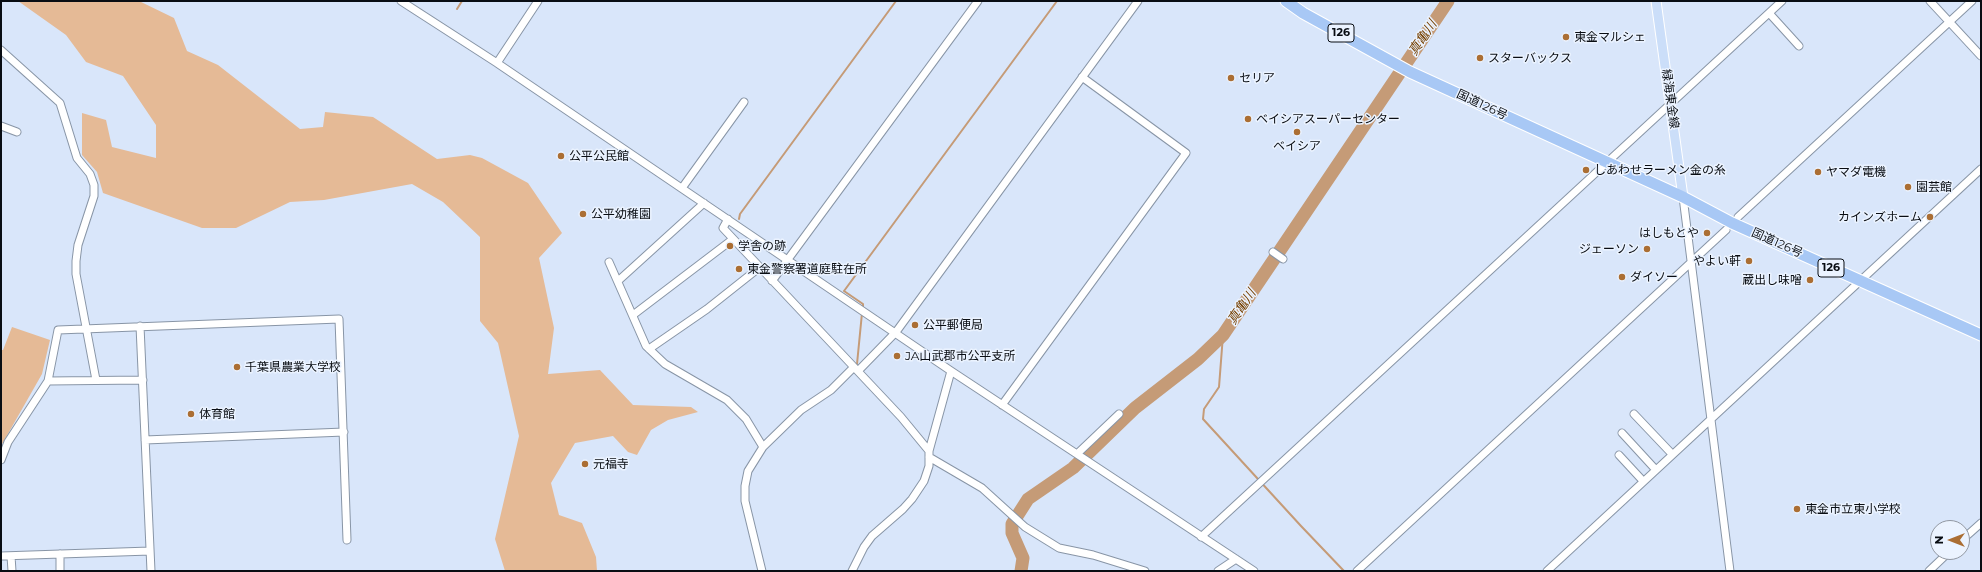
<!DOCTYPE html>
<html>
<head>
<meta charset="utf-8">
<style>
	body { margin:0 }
	#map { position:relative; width:1982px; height:572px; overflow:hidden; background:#d9e6fa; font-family:Montserrat,sans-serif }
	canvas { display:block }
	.frame { position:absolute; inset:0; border:2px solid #090d13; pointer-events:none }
	.north { position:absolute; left:1930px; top:520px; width:40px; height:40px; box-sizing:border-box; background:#ebf3ff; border:1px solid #9197a1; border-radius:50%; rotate:270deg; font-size:11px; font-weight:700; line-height:16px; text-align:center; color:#090d13 }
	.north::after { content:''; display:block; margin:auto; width:14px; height:18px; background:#ab6e33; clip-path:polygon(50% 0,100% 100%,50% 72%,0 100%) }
</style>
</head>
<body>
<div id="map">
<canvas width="1982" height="572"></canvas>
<div class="frame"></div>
<div class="north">N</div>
</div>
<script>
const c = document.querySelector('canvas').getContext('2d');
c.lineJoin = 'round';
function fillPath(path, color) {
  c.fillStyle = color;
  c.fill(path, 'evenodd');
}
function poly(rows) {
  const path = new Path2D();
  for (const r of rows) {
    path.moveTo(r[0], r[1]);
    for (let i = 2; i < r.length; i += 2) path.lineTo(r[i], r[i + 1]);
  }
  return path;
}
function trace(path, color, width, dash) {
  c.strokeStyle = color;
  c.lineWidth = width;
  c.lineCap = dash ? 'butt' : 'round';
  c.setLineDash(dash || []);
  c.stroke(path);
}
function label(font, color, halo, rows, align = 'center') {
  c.font = font + ' Montserrat,"Noto Sans JP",sans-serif';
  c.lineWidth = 3;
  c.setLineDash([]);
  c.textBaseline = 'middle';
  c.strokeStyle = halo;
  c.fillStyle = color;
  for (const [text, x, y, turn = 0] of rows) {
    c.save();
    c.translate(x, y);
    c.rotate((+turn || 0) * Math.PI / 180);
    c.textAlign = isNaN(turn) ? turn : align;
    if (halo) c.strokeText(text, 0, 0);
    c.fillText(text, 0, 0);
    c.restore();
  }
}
const green = poly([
	[18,1,139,1,174,18,187,51,218,65,300,129,323,127,325,112,373,117,437,159,470,155,482,158,528,183,562,233,539,258,554,328,548,374,600,370,633,405,691,407,698,412,668,420,651,430,637,455,628,452,613,436,575,443,551,483,559,515,582,523,596,557,597,571,505,571,495,539,519,436,498,343,480,321,480,237,443,202,412,184,324,200,290,202,236,228,202,228,103,193,97,172,82,155,82,113,106,120,112,147,156,158,156,125,123,76,86,62,66,35],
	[12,327,50,340,42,374,1,446,1,350,3,350]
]);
const stream = poly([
	[457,9,462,1],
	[739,219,740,214,896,1],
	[863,309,863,304,844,291,1057,1],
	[1223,335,1219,387,1204,409,1203,419,1301,526,1344,571],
	[857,364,862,313]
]);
const river = poly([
	[1021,571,1023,558,1012,533,1012,524,1028,499,1073,468,1135,408,1198,359,1223,335,1448,1]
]);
const minor = poly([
	[401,1,497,63,951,371,1254,571],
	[1930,1,1981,56],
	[1769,13,1799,46],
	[1,50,60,103,77,158,90,174,94,185,94,196,78,245,76,261,76,274,96,380],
	[497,63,538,1],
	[1,126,17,132],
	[682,188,744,102],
	[1683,197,1730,571],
	[1738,217,1972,1],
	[728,219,723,228,901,417,929,451],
	[1273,252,1283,259],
	[609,262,646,346,665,364,727,400,746,419,763,447],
	[618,281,704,203],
	[772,281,978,1],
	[633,315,733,239],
	[140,326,151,571],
	[649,349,707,309,760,267],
	[858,371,896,332,1138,1],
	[48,381,143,380],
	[1002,405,1186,153,1082,77],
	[1634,414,1672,454],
	[1622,433,1656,470],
	[145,440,344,432],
	[1077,454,1119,414],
	[1619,455,1643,481],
	[929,457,982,488,1025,527,1059,548,1093,555,1145,571],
	[1,460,8,442,48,381,58,330,339,319,347,540],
	[1201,537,1782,1],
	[1962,540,1981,523],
	[60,554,60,571],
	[1,556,150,551],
	[11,556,12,571],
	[762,571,745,501,745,486,748,471,763,447,801,410,831,390,854,367],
	[852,571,864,547,872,536,903,509,912,499,924,481,929,466,929,451,951,371],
	[1218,571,1236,559],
	[1357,571,1726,230],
	[1547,571,1981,169],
	[1929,571,1949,552]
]);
const major = poly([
	[1656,1,1683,197]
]);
const highway = poly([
	[1286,1,1303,13,1410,72,1683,197,1732,223,1981,335]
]);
const markers = [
	[1566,37,4,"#ab6e33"],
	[1480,58,4,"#ab6e33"],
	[1231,78,4,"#ab6e33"],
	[1248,119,4,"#ab6e33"],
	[1297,132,4,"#ab6e33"],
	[561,156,4,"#ab6e33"],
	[1586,170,4,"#ab6e33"],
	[1818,172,4,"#ab6e33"],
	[1908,187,4,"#ab6e33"],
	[583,214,4,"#ab6e33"],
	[1930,217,4,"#ab6e33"],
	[1707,233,4,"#ab6e33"],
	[730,246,4,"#ab6e33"],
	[1647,249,4,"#ab6e33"],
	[1749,261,4,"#ab6e33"],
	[739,269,4,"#ab6e33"],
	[1622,277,4,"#ab6e33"],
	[1810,280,4,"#ab6e33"],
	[915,325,4,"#ab6e33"],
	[897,356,4,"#ab6e33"],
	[237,367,4,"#ab6e33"],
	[191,414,4,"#ab6e33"],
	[585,464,4,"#ab6e33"],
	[1797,509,4,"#ab6e33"]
];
const shields = [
	[1341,33,26],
	[1831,268,26]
];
const shieldNames = [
	["126",1341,33],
	["126",1831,268]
];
const poiNames = [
	["東金マルシェ",1574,37],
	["スターバックス",1488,58],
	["セリア",1239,78],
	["ベイシアスーパーセンター",1256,119],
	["ベイシア",1297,146,"center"],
	["公平公民館",569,156],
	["しあわせラーメン金の糸",1594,170],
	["ヤマダ電機",1826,172],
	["園芸館",1916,187],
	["公平幼稚園",591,214],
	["カインズホーム",1922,217,"right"],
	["はしもとや",1699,233,"right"],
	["学舎の跡",738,246],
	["ジェーソン",1639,249,"right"],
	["やよい軒",1741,261,"right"],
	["東金警察署道庭駐在所",747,269],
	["ダイソー",1630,277],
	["蔵出し味噌",1802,280,"right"],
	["公平郵便局",923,325],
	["JA山武郡市公平支所",905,356],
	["千葉県農業大学校",245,367],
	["体育館",199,414],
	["元福寺",593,464],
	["東金市立東小学校",1805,509]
];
const streetNames = [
	["緑海東金線",1670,99,82],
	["国道126号",1482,105,25],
	["国道126号",1777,243,24]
];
const waterNames = [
	["真亀川",1423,38,-56],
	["真亀川",1242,307,-56]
];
fillPath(green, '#e5ba96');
trace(stream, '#c59b77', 2);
trace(river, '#c59b77', 13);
trace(minor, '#8895a6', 9);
trace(major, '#fff', 11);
trace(highway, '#fff', 13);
trace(minor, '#fff', 7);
trace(major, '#cbdef9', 9);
trace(highway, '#a8c8f5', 11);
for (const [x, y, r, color] of markers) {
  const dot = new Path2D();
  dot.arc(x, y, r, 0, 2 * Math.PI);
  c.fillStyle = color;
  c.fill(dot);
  trace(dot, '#ebf3ff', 1.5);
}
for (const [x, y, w] of shields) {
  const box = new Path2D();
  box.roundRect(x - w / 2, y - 9, w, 18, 3);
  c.fillStyle = '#ebf3ff';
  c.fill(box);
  trace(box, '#090d13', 1);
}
label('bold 11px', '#090d13', null, shieldNames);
label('12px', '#090d13', '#ebf3ff', poiNames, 'left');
label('12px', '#090d13', '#ebf3ff', streetNames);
label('italic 13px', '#764000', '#ebf3ff', waterNames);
</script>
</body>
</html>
